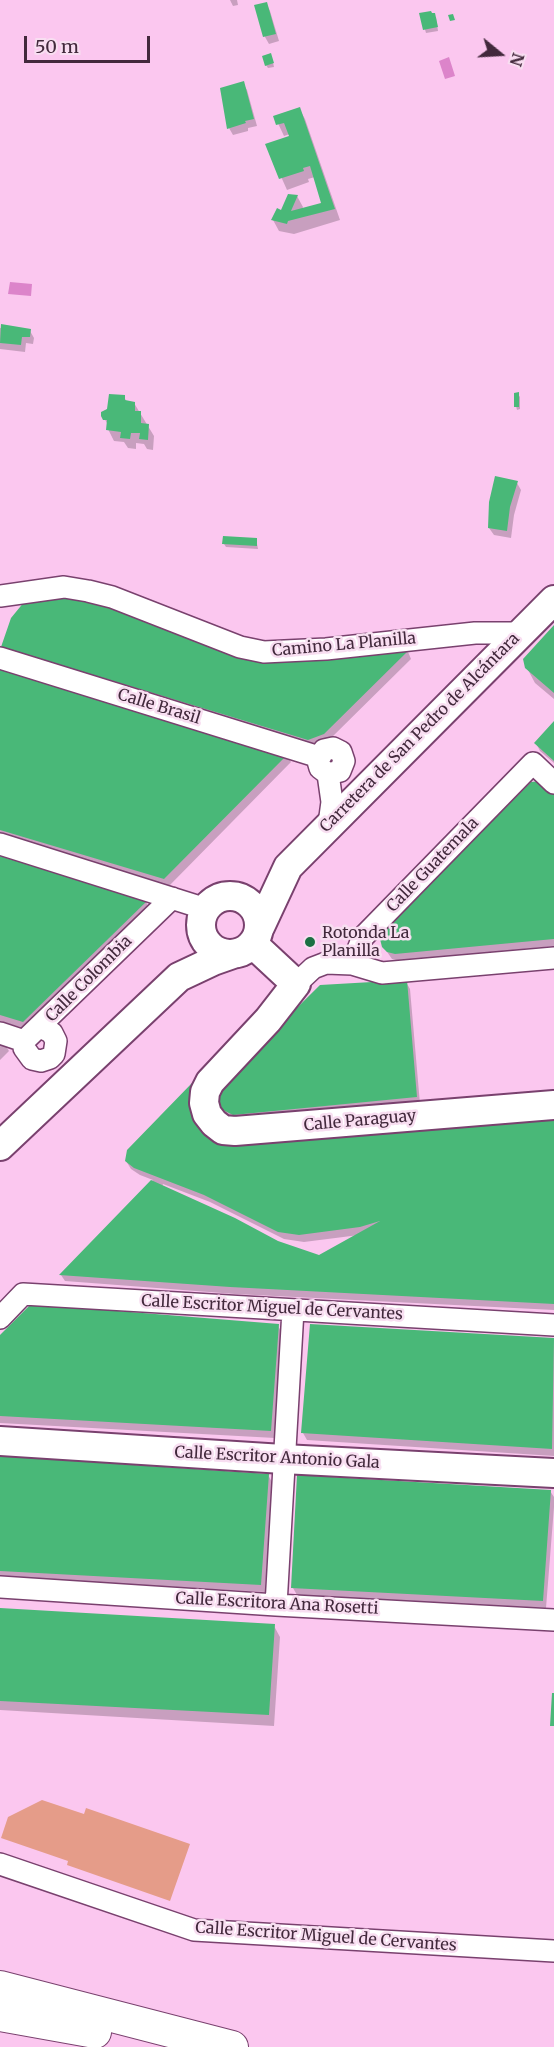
<!DOCTYPE html>
<html>
<head>
<meta charset="utf-8">
<style>
	body { margin:0 }
	#map { position:relative; width:554px; height:2047px; overflow:hidden; background:#fbc7ef; font-family:Merriweather,serif }
	canvas { display:block }
	.north { position:absolute; left:470px; top:24px; width:60px; height:60px; -webkit-text-stroke:4px #f8def1; paint-order:stroke; rotate:108deg; font-size:16px; font-weight:700; line-height:24px; text-align:center; color:#42293c }
	.north::after { content:''; display:block; margin:auto; width:21px; height:27px; background:#42293c; clip-path:polygon(50% 0,100% 100%,50% 72%,0 100%) }
	.scale { position:absolute; left:24px; top:36px; width:126px; height:27px; box-sizing:border-box; border:3px solid #42293c; border-top:0; padding-left:8px; font-size:18px; line-height:21px; white-space:nowrap; color:#42293c; -webkit-text-stroke:4px #f8def1; paint-order:stroke }
</style>
</head>
<body>
<div id="map">
<canvas width="554" height="2047"></canvas>
<div class="north">N</div>
<div class="scale">50 m</div>
</div>
<script>
const c = document.querySelector('canvas').getContext('2d');
c.lineJoin = 'round';
function fillPath(path, color) {
  c.fillStyle = color;
  c.fill(path, 'evenodd');
}
function poly(rows) {
  const path = new Path2D();
  for (const r of rows) {
    if (r.length === 3) {
      path.moveTo(r[0] + r[2], r[1]);
      path.arc(r[0], r[1], r[2], 0, 2 * Math.PI);
      continue;
    }
    path.moveTo(r[0], r[1]);
    for (let i = 2; i < r.length; i += 2) path.lineTo(r[i], r[i + 1]);
  }
  return path;
}
function trace(path, color, width, dash) {
  c.strokeStyle = color;
  c.lineWidth = width;
  c.lineCap = dash ? 'butt' : 'round';
  c.setLineDash(dash || []);
  c.stroke(path);
}
function label(font, color, halo, rows, align = 'center') {
  c.font = font + ' Merriweather,serif';
  c.lineWidth = 5;
  c.setLineDash([]);
  c.textBaseline = 'middle';
  c.strokeStyle = halo;
  c.fillStyle = color;
  for (const [text, x, y, turn = 0] of rows) {
    c.save();
    c.translate(x, y);
    c.rotate((+turn || 0) * Math.PI / 180);
    c.textAlign = isNaN(turn) ? turn : align;
    if (halo) c.strokeText(text, 0, 0);
    c.fillText(text, 0, 0);
    c.restore();
  }
}
const green = poly([
	[42,1800,84,1814,86,1808,190,1844,170,1901,67,1865,68,1861,1,1838,8,1817]
]);
const water = poly([
	[449,57,455,76,445,79,439,61],
	[10,282,32,284,31,296,8,294]
]);
const shadow = poly([
	[230,0,237,0,238,5,233,6],
	[266,3,270,11,279,41,269,44,265,37,255,6],
	[421,15,436,17,438,31,426,33],
	[272,58,274,67,268,68,266,65],
	[243,83,247,90,257,126,248,128,248,131,233,135,229,128],
	[299,108,305,119,340,220,294,234,279,231,273,220,297,196,303,207,302,210,323,204,315,177,308,179,309,182,287,190,267,145,291,137,290,134,284,136,275,117],
	[0,328,30,331,34,338,33,344,26,343,25,352,0,349],
	[518,394,520,397,520,409,517,410,516,406],
	[124,397,127,402,134,403,154,436,153,450,147,449,144,444,136,443,136,449,128,448,124,442,114,441,108,429,108,425,103,416],
	[517,483,521,490,514,515,511,538,494,535,489,528],
	[256,539,258,549,226,547,224,544],
	[554,627,554,699,535,683,527,668],
	[2,646,261,657,406,647,411,659,328,741,313,747,6,654],
	[0,670,287,756,291,762,169,886,0,835],
	[554,723,554,763,540,751,536,743],
	[554,796,554,946,400,961,392,959,383,946],
	[0,858,146,902,150,909,27,1029,0,1021],
	[406,982,410,989,420,1104,238,1122,225,1115,221,1108],
	[0,1043,5,1045,9,1051,0,1060],
	[192,1085,195,1091,195,1117,554,1114,554,1310,235,1294,65,1281,61,1275,153,1180,140,1175,131,1169,126,1161],
	[163,1184,210,1202,284,1239,304,1242,359,1235,320,1257,277,1243,162,1187],
	[311,1325,554,1340,554,1456,307,1440,303,1433],
	[278,1326,282,1333,275,1438,0,1423,0,1337],
	[0,1458,268,1475,272,1482,265,1592,0,1577],
	[550,1491,554,1497,554,1507,546,1608,297,1595,293,1588],
	[0,1609,274,1626,280,1637,274,1726,0,1710]
]);
const building = poly([
	[267,2,276,34,263,37,254,5],
	[431,11,432,13,435,13,438,27,423,30,419,13],
	[453,14,455,20,450,21,448,15],
	[271,53,274,63,265,66,262,56],
	[244,81,254,119,245,121,246,123,227,129,220,88],
	[300,107,335,209,288,221,287,224,271,220,277,208,281,210,288,194,298,195,291,211,321,203,310,166,303,168,304,171,279,179,265,144,289,136,284,123,276,125,273,116],
	[1,324,31,329,30,337,22,337,21,345,0,343],
	[519,392,519,407,514,407,514,393],
	[109,394,125,395,125,400,135,402,135,411,141,411,141,423,149,424,148,440,139,439,140,433,131,433,130,439,120,438,121,432,106,430,107,420,103,420,101,416,101,412,107,409],
	[495,476,518,481,510,507,507,531,488,528,489,502],
	[223,536,257,538,257,546,222,544],
	[64,589,223,646,406,645,408,651,324,734,308,740,1,647,11,618,29,596],
	[554,625,554,693,525,668,523,659],
	[0,668,288,754,164,879,0,830],
	[554,721,554,761,534,743],
	[541,781,554,794,554,939,395,954,387,952,382,947,380,939,383,928,531,782],
	[0,856,147,901,23,1022,0,1015],
	[407,980,417,1097,233,1115,219,1108,217,1096,219,1085,320,985],
	[192,1083,191,1109,201,1128,554,1112,554,1304,230,1287,59,1275,151,1180,235,1218,278,1241,319,1255,380,1221,360,1227,299,1235,278,1232,204,1195,134,1168,125,1161,127,1150],
	[31,1304,279,1324,271,1431,0,1416,0,1335],
	[310,1324,554,1338,552,1449,301,1433],
	[0,1456,269,1474,261,1585,0,1571],
	[297,1475,551,1490,543,1601,291,1588],
	[0,1608,275,1624,269,1715,0,1701],
	[552,1693,554,1693,554,1726,550,1726]
]);
const street = poly([
	[0,596,64,587,88,591,112,597,240,647,264,652,326,649,475,633,520,633],
	[0,658,319,757],
	[328,774,340,771,344,761,341,752,333,748,324,750,318,761,320,768,328,774,332,802,329,824],
	[0,844,206,909],
	[352,964,363,937,533,763,554,783],
	[296,984,313,968,326,963,352,964,382,973,554,958],
	[0,1033,24,1041],
	[24,1041,172,898],
	[24,1041,24,1048,32,1059,41,1061,50,1058,54,1054,56,1041,52,1033,41,1027],
	[0,1318,23,1294,554,1325],
	[0,1587,276,1605,554,1620],
	[276,1605,293,1310],
	[0,1864,194,1930,554,1951]
]);
const secondary = poly([
	[230,925,29],
	[260,927,288,867,554,600],
	[253,944,296,984,268,1020,210,1082,205,1092,204,1103,207,1114,214,1123,223,1130,235,1131,554,1105],
	[0,1146,179,977,213,961,233,954],
	[0,1441,283,1459,554,1473]
]);
const primary = poly([
	[0,1987,232,2047],
	[0,2015,95,2032]
]);
const markers = [
	[310,942,6,"#1b7043"]
];
const streetNames = [
	["Camino La Planilla",344,645,-5],
	["Calle Brasil",159,707,17],
	["Carretera de San Pedro de Alcántara",420,733,-45],
	["Calle Guatemala",433,865,-46],
	["Calle Colombia",89,979,-45],
	["Calle Paraguay",360,1121,-5],
	["Calle Escritor Miguel de Cervantes",272,1308,3],
	["Calle Escritor Antonio Gala",277,1458,3],
	["Calle Escritora Ana Rosetti",277,1604,3],
	["Calle Escritor Miguel de Cervantes",326,1937,4]
];
const poiNames = [
	["Rotonda La",322,933],
	["Planilla",322,951]
];
fillPath(green, '#e59c89');
fillPath(water, '#dc84ca');
fillPath(shadow, '#0003');
fillPath(building, '#49b878');
trace(street, '#79416e', 24);
trace(secondary, '#79416e', 32);
trace(primary, '#79416e', 34);
trace(street, '#fff', 21);
trace(secondary, '#fff', 28);
trace(primary, '#fff', 32);
for (const [x, y, r, color] of markers) {
  const dot = new Path2D();
  dot.arc(x, y, r, 0, 2 * Math.PI);
  c.fillStyle = color;
  c.fill(dot);
  trace(dot, '#f8def1', 2);
}
label('16px', '#42293c', '#f8def1', streetNames);
label('16px', '#42293c', '#f8def1', poiNames, 'left');
</script>
</body>
</html>
